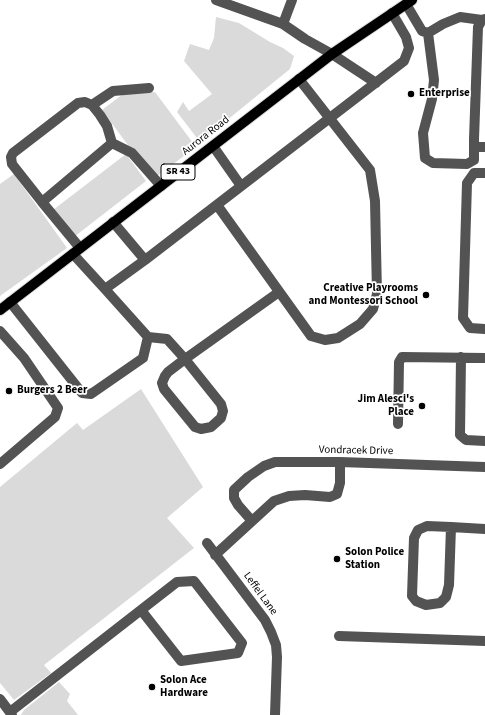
<!DOCTYPE html>
<html>
<head>
<meta charset="utf-8">
<style>
	body { margin:0 }
	canvas { display:block; background:#fff }
</style>
</head>
<body>
<canvas width="485" height="715"></canvas>
<script>
const c = document.querySelector('canvas').getContext('2d');
c.lineJoin = 'round';
function fillPath(path, color) {
  c.fillStyle = color;
  c.fill(path, 'evenodd');
}
function poly(rows) {
  const path = new Path2D();
  for (const r of rows) {
    path.moveTo(r[0], r[1]);
    for (let i = 2; i < r.length; i += 2) path.lineTo(r[i], r[i + 1]);
  }
  return path;
}
function trace(path, color, width, dash) {
  c.strokeStyle = color;
  c.lineWidth = width;
  c.lineCap = dash ? 'butt' : 'round';
  c.setLineDash(dash || []);
  c.stroke(path);
}
function label(font, color, halo, rows, align = 'center') {
  c.font = font + ' "Source Sans 3",sans-serif';
  c.lineWidth = 3.5;
  c.setLineDash([]);
  c.textBaseline = 'middle';
  c.strokeStyle = halo;
  c.fillStyle = color;
  for (const [text, x, y, turn = 0] of rows) {
    c.save();
    c.translate(x, y);
    c.rotate((+turn || 0) * Math.PI / 180);
    c.textAlign = isNaN(turn) ? turn : align;
    if (halo) c.strokeText(text, 0, 0);
    c.fillText(text, 0, 0);
    c.restore();
  }
}
const green = poly([
	[216,17,239,23,270,42,283,48,294,56,290,69,200,142,177,112,183,102,189,111,212,94,184,61,190,44,209,50,214,38],
	[155,92,196,147,153,179,102,110,123,94],
	[126,154,146,181,74,237,53,210],
	[14,174,67,248,0,296,0,184],
	[141,389,203,487,167,518,194,548,44,665,51,673,14,700,0,683,0,487,77,423,83,430],
	[59,682,70,694,67,701,78,715,21,715,24,710]
]);
const minor = poly([
	[216,0,283,24,305,39,332,54,376,83],
	[406,4,422,31,428,33,443,24,460,17,482,20],
	[485,19,482,20,478,27,474,139,474,147,485,147],
	[283,24,292,0],
	[428,33,434,80,432,99,423,133,425,158,433,163,467,164,474,160,474,147],
	[92,105,113,91,149,88],
	[213,146,241,186],
	[485,173,474,173,467,183,463,318,470,328,485,329],
	[42,202,12,164,11,157,13,153,78,103,85,102,92,105,100,115,107,126,112,143],
	[217,205,311,336,325,340,338,338,360,324,373,309,377,294,375,201,370,170,299,79],
	[113,222,145,260],
	[80,248,42,202,112,143,132,153,161,186],
	[105,289,145,260,404,61,409,48,406,37,392,13],
	[10,302,82,393,91,394,143,358,148,337,105,289,73,254],
	[0,331,24,358,58,408,55,417,0,464],
	[148,337,167,339,185,359,279,292],
	[461,357,460,435,466,440,485,441],
	[185,359,221,404,223,411,221,418,211,427,201,429,195,427,164,389,162,383,165,376,168,372,185,359],
	[398,424,399,362,402,357,485,358],
	[252,521,238,505,234,498,234,490,248,477,264,466,275,462,340,462,485,467],
	[451,527,449,585,446,597,440,603,426,605,416,601,412,596,414,538,418,530,427,526,451,527,485,529],
	[207,543,265,620,271,632,276,645,277,657,275,715],
	[215,555,274,501,289,496,305,495,330,497,337,494,340,483,340,462],
	[339,636,485,641],
	[0,699,12,715],
	[10,712,141,610,177,582,194,581,242,643,238,653,181,661,141,610]
]);
const major = poly([
	[0,310,332,54,412,0]
]);
const markers = [
	[411,94,4,"#000"],
	[426,295,4,"#000"],
	[9,391,4,"#000"],
	[422,406,4,"#000"],
	[337,559,4,"#000"],
	[152,687,4,"#000"]
];
const shields = [
	[178,172,34]
];
const shieldNames = [
	["SR 43",178,172]
];
const poiNames = [
	["Enterprise",419,94],
	["Creative Playrooms",418,289,"right"],
	["and Montessori School",418,302,"right"],
	["Burgers 2 Beer",17,391],
	["Jim Alesci's",414,400,"right"],
	["Place",414,413,"right"],
	["Solon Police",345,553],
	["Station",345,566],
	["Solon Ace",160,681],
	["Hardware",160,694]
];
const streetNames = [
	["Aurora Road",206,136,-38],
	["Vondracek Drive",356,451,1],
	["Leffel Lane",260,594,54]
];
fillPath(green, '#dadada');
trace(major, '#dbdbdb', 12);
trace(minor, '#535353', 10);
trace(major, '#000', 10);
for (const [x, y, r, color] of markers) {
  const dot = new Path2D();
  dot.arc(x, y, r, 0, 2 * Math.PI);
  c.fillStyle = color;
  c.fill(dot);
  trace(dot, '#fff', 1.5);
}
for (const [x, y, w] of shields) {
  const box = new Path2D();
  box.roundRect(x - w / 2, y - 8, w, 16, 3);
  c.fillStyle = '#fff';
  c.fill(box);
  trace(box, '#000', 1);
}
label('bold 10px', '#000', null, shieldNames);
label('bold 11px', '#000', '#fff', poiNames, 'left');
label('11px', '#000', '#fff', streetNames);
</script>
</body>
</html>
